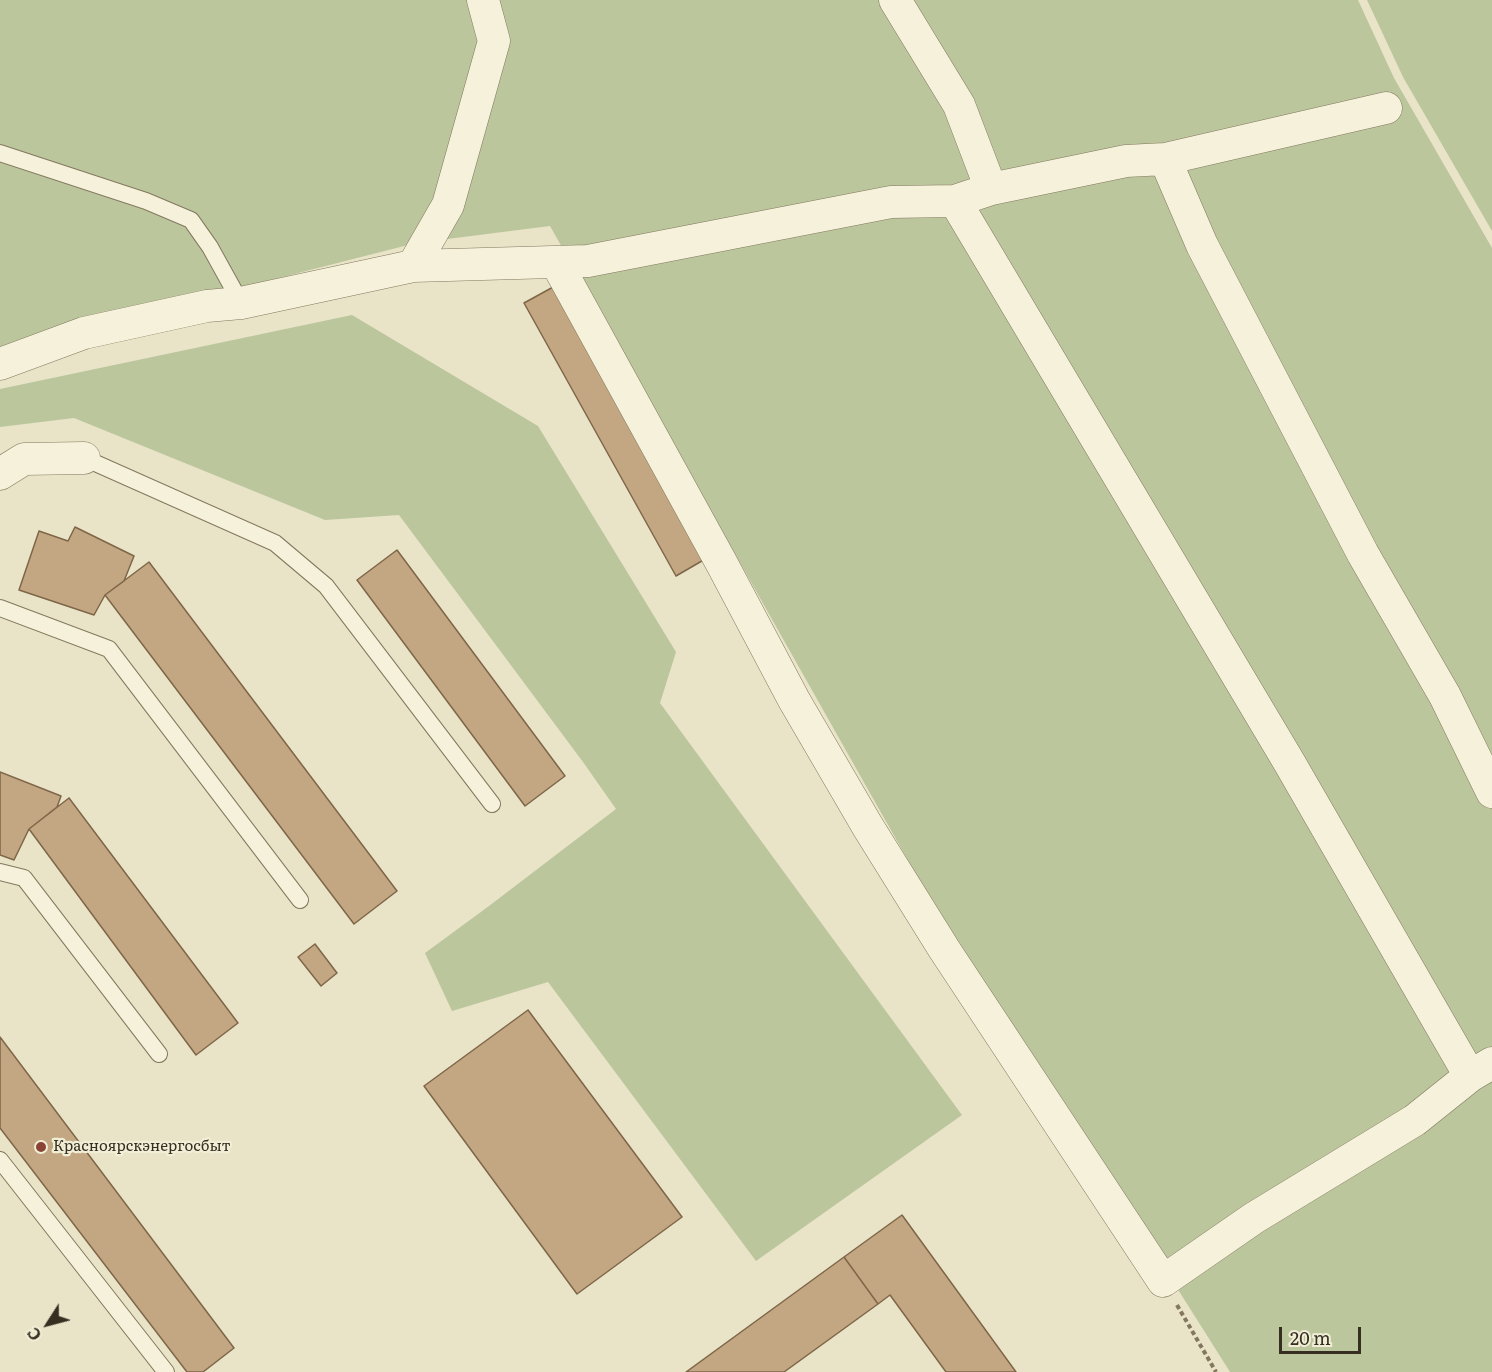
<!DOCTYPE html>
<html>
<head>
<meta charset="utf-8">
<style>
	body { margin:0 }
	#map { position:relative; width:1492px; height:1372px; overflow:hidden; background:#e9e4c8; font-family:Literata,serif }
	canvas { display:block }
	.north { position:absolute; left:18px; top:1294px; width:60px; height:60px; -webkit-text-stroke:4px #f1eed6; paint-order:stroke; rotate:234deg; font-size:16px; font-weight:700; line-height:24px; text-align:center; color:#352e21 }
	.north::after { content:''; display:block; margin:auto; width:21px; height:27px; background:#352e21; clip-path:polygon(50% 0,100% 100%,50% 72%,0 100%) }
	.scale { position:absolute; left:1279px; top:1327px; width:82px; height:27px; box-sizing:border-box; border:3px solid #352e21; border-top:0; padding-left:8px; font-size:18px; line-height:21px; white-space:nowrap; color:#352e21; -webkit-text-stroke:4px #f1eed6; paint-order:stroke }
</style>
</head>
<body>
<div id="map">
<canvas width="1492" height="1372"></canvas>
<div class="north">С</div>
<div class="scale">20 m</div>
</div>
<script>
const c = document.querySelector('canvas').getContext('2d');
c.lineJoin = 'round';
function fillPath(path, color) {
  c.fillStyle = color;
  c.fill(path, 'evenodd');
}
function poly(rows) {
  const path = new Path2D();
  for (const r of rows) {
    path.moveTo(r[0], r[1]);
    for (let i = 2; i < r.length; i += 2) path.lineTo(r[i], r[i + 1]);
  }
  return path;
}
function trace(path, color, width, dash) {
  c.strokeStyle = color;
  c.lineWidth = width;
  c.lineCap = dash ? 'butt' : 'round';
  c.setLineDash(dash || []);
  c.stroke(path);
}
function label(font, color, halo, rows, align = 'center') {
  c.font = font + ' Literata,serif';
  c.lineWidth = 4.5;
  c.setLineDash([]);
  c.textBaseline = 'middle';
  c.strokeStyle = halo;
  c.fillStyle = color;
  for (const [text, x, y, turn = 0] of rows) {
    c.save();
    c.translate(x, y);
    c.rotate((+turn || 0) * Math.PI / 180);
    c.textAlign = isNaN(turn) ? turn : align;
    if (halo) c.strokeText(text, 0, 0);
    c.fillText(text, 0, 0);
    c.restore();
  }
}
const green = poly([
	[0,0,1358,0,1394,78,1492,248,1492,1372,1230,1372,914,871,550,226,416,243,0,349],
	[1367,0,1492,0,1492,231,1403,77],
	[352,315,538,426,676,652,660,703,962,1115,756,1261,548,982,452,1011,425,953,489,906,616,809,583,762,399,515,325,520,74,418,0,427,0,389]
]);
const building = poly([
	[555,286,707,558,676,576,524,303,555,286],
	[75,527,134,556,124,581,105,595,94,615,19,590,39,531,68,541,75,527],
	[397,550,565,776,525,806,357,580,397,550],
	[149,562,397,891,354,924,105,595,149,562],
	[0,772,61,796,57,807,29,829,14,860,0,855,0,772],
	[69,798,238,1023,196,1055,29,829,69,798],
	[315,944,337,973,321,986,298,957,315,944],
	[528,1010,682,1217,577,1294,424,1086,528,1010],
	[0,1037,234,1348,203,1372,187,1372,0,1128,0,1037],
	[902,1215,1016,1372,946,1372,890,1295,878,1304,844,1257,902,1215],
	[844,1257,878,1304,784,1372,686,1372,844,1257]
]);
const path = poly([
	[1177,1305,1216,1372]
]);
const service = poly([
	[0,153,146,201,191,220,210,247,241,303],
	[84,458,275,543,326,586,492,804],
	[0,608,109,649,300,900],
	[0,872,24,878,159,1054],
	[0,1160,166,1372]
]);
const minor = poly([
	[895,0,959,105,991,189],
	[1165,159,1202,245,1363,554,1445,696,1492,792],
	[955,201,1289,762,1470,1076],
	[556,262,722,564,794,700,868,827,944,949,1163,1281,1254,1218,1415,1120,1470,1076,1492,1063],
	[413,266,448,205,494,41,483,0],
	[0,364,84,333,207,306,241,303,413,266,588,261,891,202,955,201,991,189,1126,161,1165,159,1386,108],
	[0,474,24,459,84,458]
]);
const markers = [
	[41,1147,6,"#8b4336"]
];
const poiNames = [
	["Красноярскэнергосбыт",53,1147]
];
fillPath(green, '#bbc69d');
fillPath(building, '#c3a782');
trace(building, '#7f6648', 1.5);
trace(service, '#83785f', 18);
trace(minor, '#83785f', 33);
trace(path, '#83785f', 4, [4.5, 3]);
trace(service, '#f5f1da', 16);
trace(minor, '#f5f1da', 32);
for (const [x, y, r, color] of markers) {
  const dot = new Path2D();
  dot.arc(x, y, r, 0, 2 * Math.PI);
  c.fillStyle = color;
  c.fill(dot);
  trace(dot, '#f1eed6', 2);
}
label('15px', '#352e21', '#f1eed6', poiNames, 'left');
</script>
</body>
</html>
